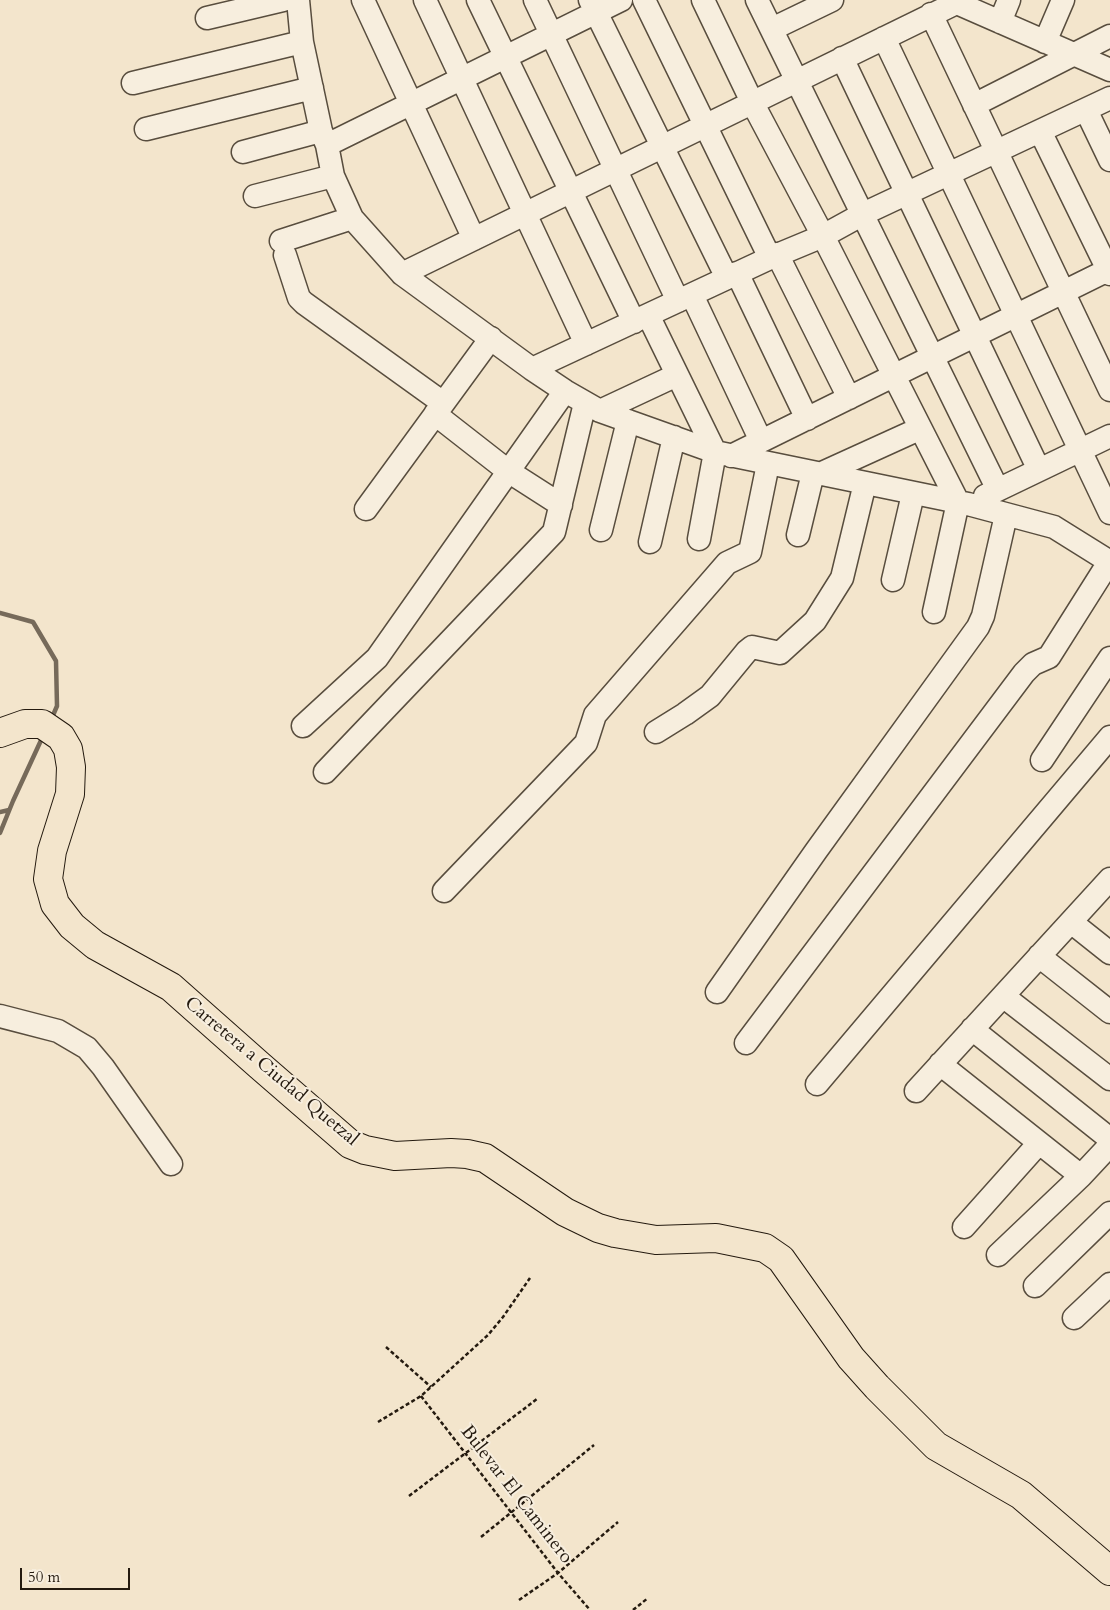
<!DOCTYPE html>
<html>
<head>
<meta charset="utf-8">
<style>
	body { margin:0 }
	#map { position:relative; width:1110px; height:1610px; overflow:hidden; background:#f3e5cc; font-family:Cardo,serif }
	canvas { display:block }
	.scale { position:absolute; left:20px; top:1568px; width:110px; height:22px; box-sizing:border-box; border:2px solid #241a0f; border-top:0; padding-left:6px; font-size:15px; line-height:18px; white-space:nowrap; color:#241a0f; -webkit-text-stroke:4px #f7eede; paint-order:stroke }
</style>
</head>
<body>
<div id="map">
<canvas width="1110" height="1610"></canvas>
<div class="scale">50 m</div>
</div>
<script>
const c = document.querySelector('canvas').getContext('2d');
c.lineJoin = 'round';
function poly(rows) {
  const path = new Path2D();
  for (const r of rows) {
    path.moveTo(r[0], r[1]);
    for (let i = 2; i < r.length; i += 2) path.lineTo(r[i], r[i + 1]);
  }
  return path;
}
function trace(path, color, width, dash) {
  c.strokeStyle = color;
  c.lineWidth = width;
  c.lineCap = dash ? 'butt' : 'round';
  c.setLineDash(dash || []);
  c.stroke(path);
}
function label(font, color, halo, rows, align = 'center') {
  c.font = font + ' Cardo,serif';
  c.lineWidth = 4;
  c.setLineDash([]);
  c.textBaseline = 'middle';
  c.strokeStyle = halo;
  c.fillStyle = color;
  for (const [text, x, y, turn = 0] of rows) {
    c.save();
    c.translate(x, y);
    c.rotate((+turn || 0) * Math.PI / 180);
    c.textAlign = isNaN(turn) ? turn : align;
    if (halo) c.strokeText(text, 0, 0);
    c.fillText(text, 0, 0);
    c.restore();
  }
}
const stream = poly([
	[0,613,33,622,56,661,57,706,51,720],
	[0,812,9,810],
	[0,833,13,801,43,736]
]);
const path = poly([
	[386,1347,431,1387],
	[421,1396,558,1573,590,1610],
	[378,1422,421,1396,488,1335,503,1317,530,1278],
	[409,1496,537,1399],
	[481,1537,594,1445],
	[519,1600,558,1573,618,1522],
	[633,1610,648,1598]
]);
const minor = poly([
	[298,0,302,42,321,131,327,145,333,176,352,218,402,274,532,369,565,391,600,411,715,452,968,504,1054,527,1110,562],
	[363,0,474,239],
	[425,0,586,344],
	[478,0,634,322],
	[535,0,678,301],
	[590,0,727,278],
	[644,0,770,258],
	[703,0,752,102,823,236,958,502,934,612],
	[757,0,998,490],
	[950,0,1110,70],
	[931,14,1110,390],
	[207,18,283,0],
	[1000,22,1009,0],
	[772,29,832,0],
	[884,38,1110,513],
	[1045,42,1063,0],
	[842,58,1039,470],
	[133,83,302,42],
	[974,105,1110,36],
	[1086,110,1110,160],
	[146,129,312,88],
	[1040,131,1110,274],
	[327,145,621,0],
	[243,152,321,131],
	[255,196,333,176],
	[281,241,352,218],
	[777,254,849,398],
	[285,255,299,298,304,303,443,403],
	[737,273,807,419],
	[402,274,956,3,957,0],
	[692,295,761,441],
	[648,315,715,452,699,539],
	[532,369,770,258,823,236,863,214,1110,98],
	[600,411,677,375],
	[435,414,508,471,561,505],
	[731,456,1110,269],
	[820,474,919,429],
	[985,496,1110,436],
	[366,509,491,338],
	[601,530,628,421],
	[798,535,813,473],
	[650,542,674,437],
	[893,580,913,494],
	[303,726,377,658,565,391],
	[656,732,685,714,710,696,747,651,752,647,780,653,815,621,842,578,865,483],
	[1042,760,1110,658],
	[325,772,554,532,585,403],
	[444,891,586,743,595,715,727,563,750,552,768,464],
	[1071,922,1110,953],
	[1039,956,1110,1012],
	[717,992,816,851,978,627,983,616,1006,515],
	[1003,996,1110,1079],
	[0,1016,58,1031,87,1048,103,1067,171,1164],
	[972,1029,1110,1139],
	[746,1043,1024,673,1033,664,1049,657,1109,562],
	[940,1064,1081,1176],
	[817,1084,1110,737],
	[916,1091,1110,879],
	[964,1227,1039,1143],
	[998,1255,1081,1176,1110,1145],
	[1035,1286,1110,1213],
	[1074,1318,1110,1284]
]);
const major = poly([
	[0,733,25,724,42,724,61,737,68,749,71,767,70,794,52,851,48,879,55,904,72,926,95,945,171,987,259,1065,350,1144,365,1150,395,1156,451,1153,467,1154,485,1158,565,1212,598,1228,615,1233,656,1240,716,1238,765,1248,781,1259,851,1358,877,1387,936,1446,1021,1495,1110,1571]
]);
const streetNames = [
	["Carretera a Ciudad Quetzal",271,1072,40],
	["Bulevar El Caminero",516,1495,52]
];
trace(stream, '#766a5a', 4.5);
trace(minor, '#584d3e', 25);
trace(major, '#241a0f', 30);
trace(path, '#241a0f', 2.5, [4, 2.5]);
trace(minor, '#f7eede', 22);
trace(major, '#f3e5cc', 28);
label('19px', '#241a0f', '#f7eede', streetNames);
</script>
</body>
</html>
